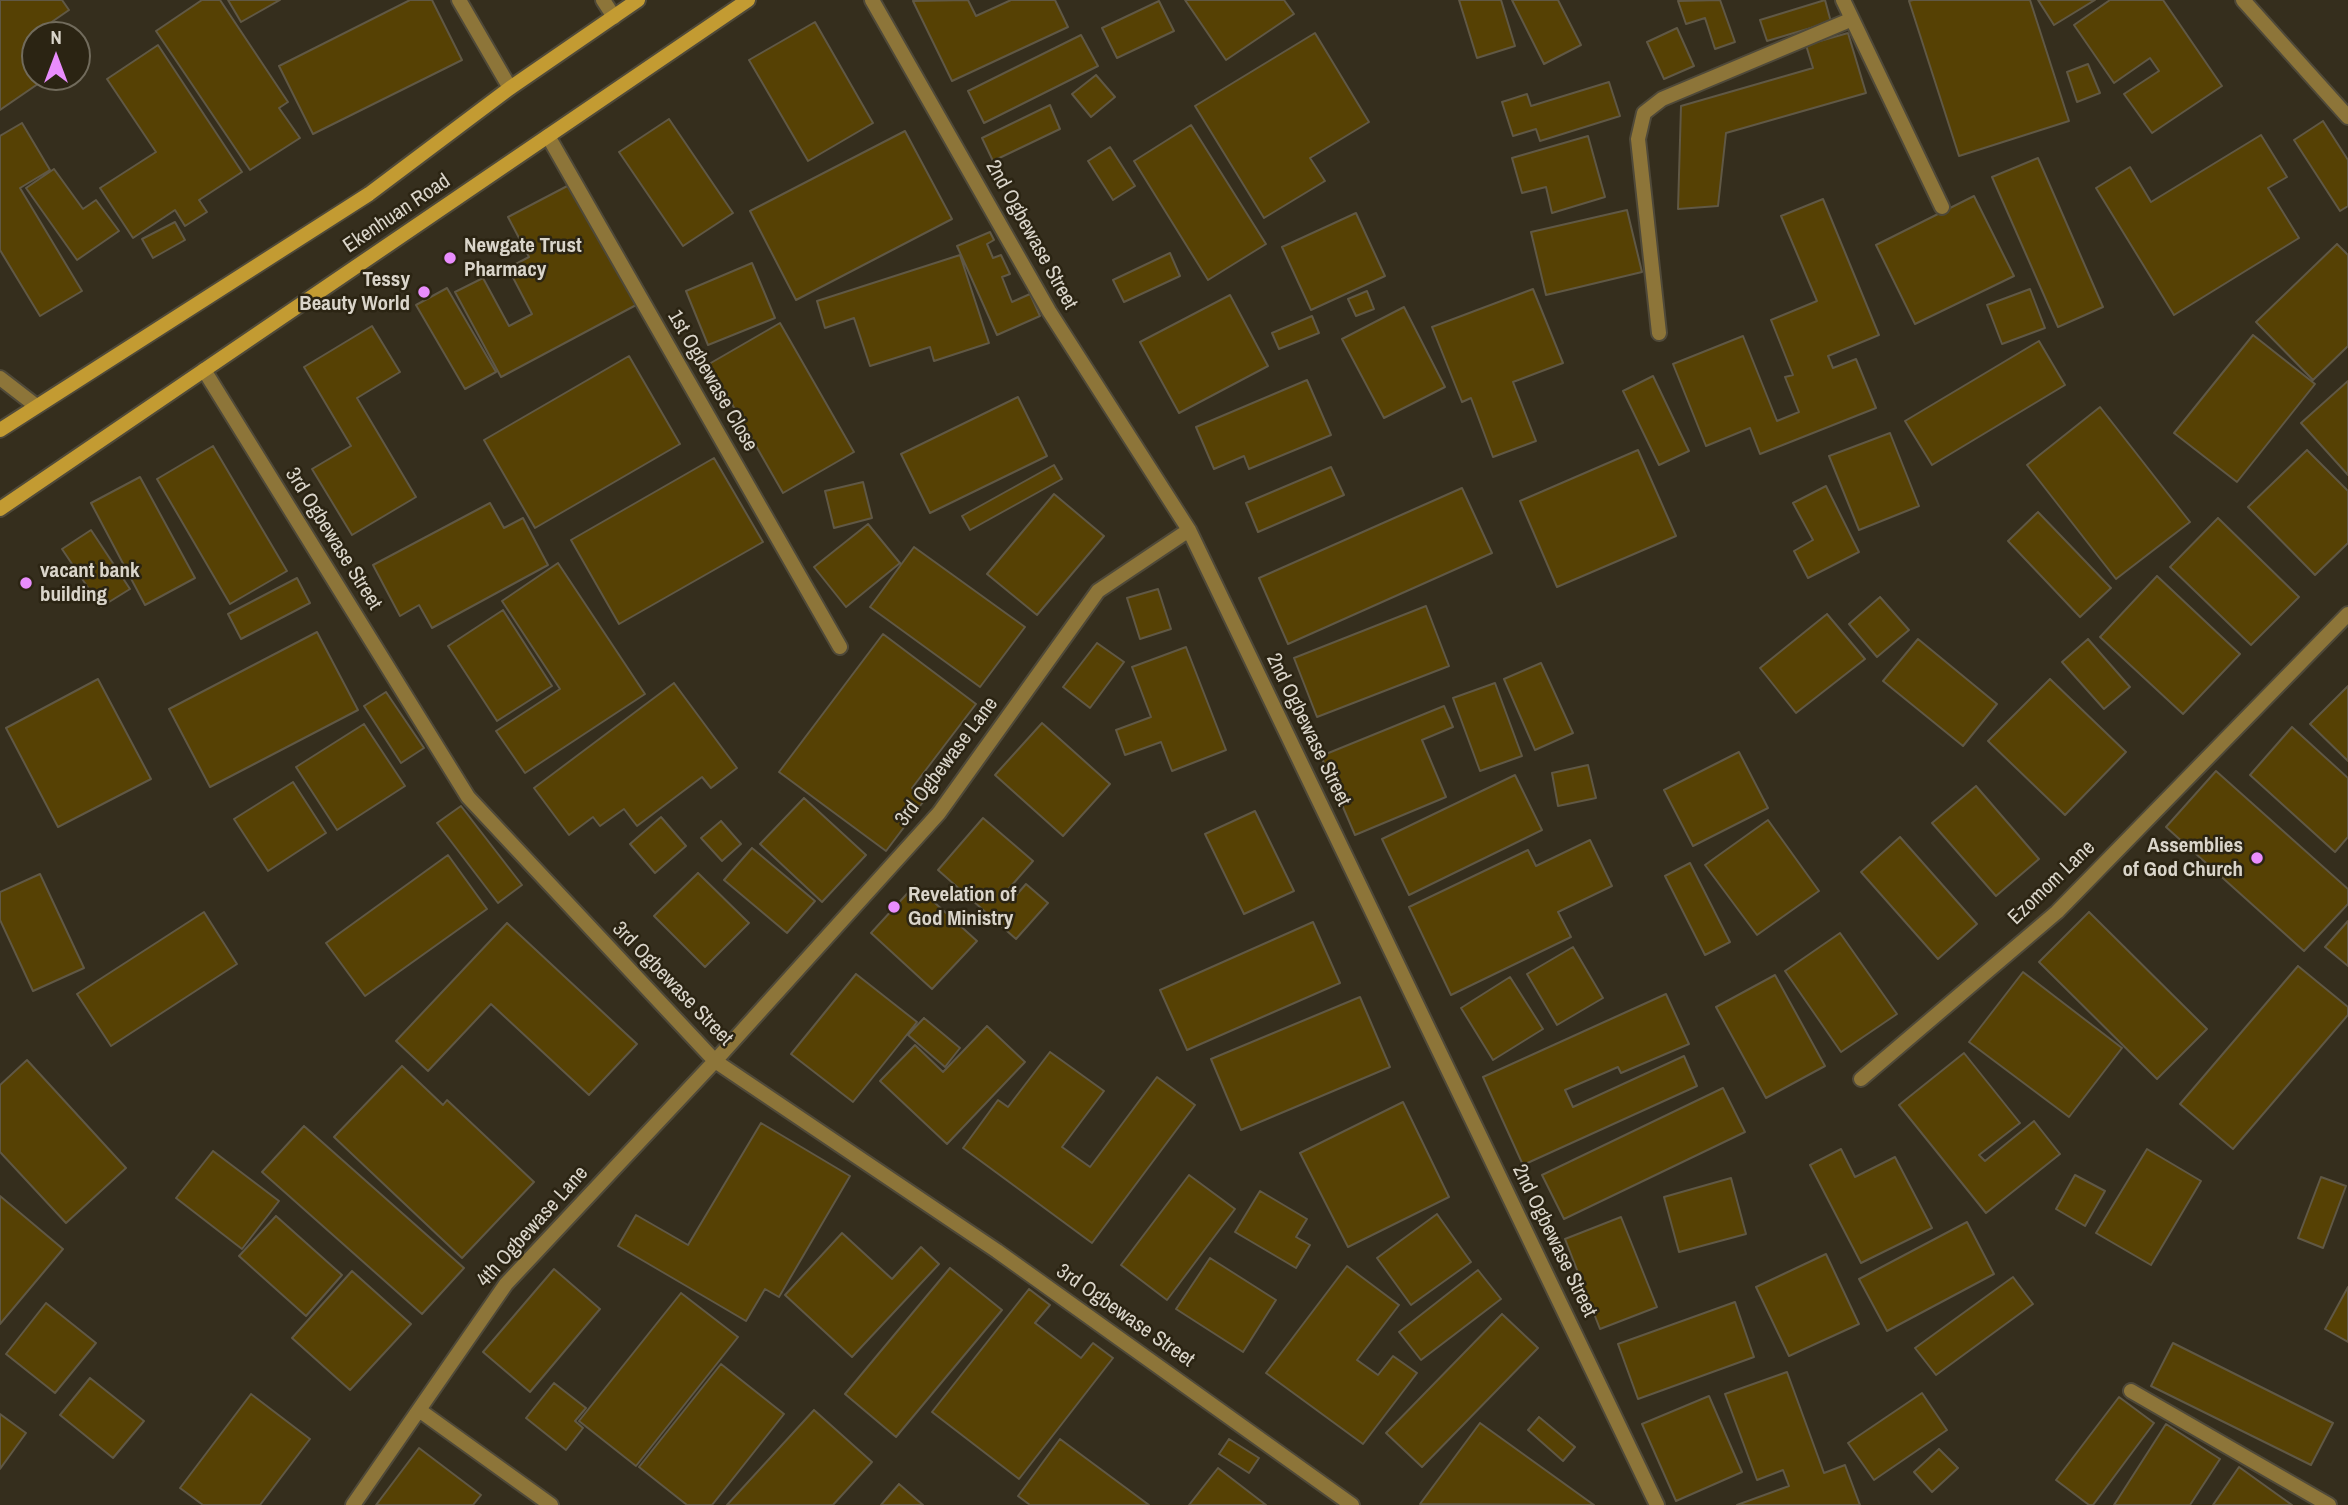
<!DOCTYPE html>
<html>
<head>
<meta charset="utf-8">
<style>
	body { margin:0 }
	#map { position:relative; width:2348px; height:1505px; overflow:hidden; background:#352e1d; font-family:"Archivo Narrow",sans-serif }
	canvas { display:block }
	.north { position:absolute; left:21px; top:21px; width:70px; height:70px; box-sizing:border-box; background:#2b2413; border:2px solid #716b5c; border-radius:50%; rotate:0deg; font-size:19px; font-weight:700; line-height:28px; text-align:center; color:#dad5ca }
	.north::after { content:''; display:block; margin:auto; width:24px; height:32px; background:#e98dfd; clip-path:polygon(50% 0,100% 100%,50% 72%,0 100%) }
</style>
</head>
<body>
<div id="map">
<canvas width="2348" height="1505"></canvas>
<div class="north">N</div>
</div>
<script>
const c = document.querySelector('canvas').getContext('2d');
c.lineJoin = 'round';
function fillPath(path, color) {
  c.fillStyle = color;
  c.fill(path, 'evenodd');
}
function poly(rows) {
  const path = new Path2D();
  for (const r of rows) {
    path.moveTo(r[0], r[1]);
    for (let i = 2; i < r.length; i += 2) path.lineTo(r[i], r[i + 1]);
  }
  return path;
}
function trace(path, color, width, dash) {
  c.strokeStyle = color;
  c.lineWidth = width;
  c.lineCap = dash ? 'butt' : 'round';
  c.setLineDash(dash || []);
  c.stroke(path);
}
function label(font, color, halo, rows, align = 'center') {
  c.font = font + ' "Archivo Narrow",sans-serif';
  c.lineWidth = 5;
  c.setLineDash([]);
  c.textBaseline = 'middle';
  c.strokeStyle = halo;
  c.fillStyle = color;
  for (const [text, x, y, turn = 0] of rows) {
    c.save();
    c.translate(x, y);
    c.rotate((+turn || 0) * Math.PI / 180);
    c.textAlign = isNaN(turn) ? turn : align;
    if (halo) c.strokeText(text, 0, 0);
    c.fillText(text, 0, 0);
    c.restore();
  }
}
const building = poly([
	[0,0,62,0,69,10,43,28,48,35,35,35,35,77,48,77,0,110,0,0],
	[202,0,220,0,288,102,279,108,300,138,250,170,156,31,202,0],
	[228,0,280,0,241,22,228,0],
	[410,0,432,0,462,60,313,134,279,66,410,0],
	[968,0,976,16,1011,0,1055,0,1068,27,952,81,913,1,968,0],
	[1185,0,1284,0,1294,14,1226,60,1185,0],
	[1459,0,1501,0,1515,46,1477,58,1459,0],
	[1512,0,1558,0,1581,45,1544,64,1512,0],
	[1720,0,1735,42,1715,49,1705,18,1686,24,1678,1,1720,0],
	[1825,0,1831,22,1767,41,1760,20,1825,0],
	[1913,0,2030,0,2069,121,1959,156,1909,1,1913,0],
	[2038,0,2095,0,2054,25,2038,0],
	[2110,0,2163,0,2222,86,2152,133,2124,94,2159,71,2150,58,2114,83,2074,25,2110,0],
	[1159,1,1174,31,1117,58,1102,28,1159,1],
	[815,22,873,123,808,161,749,60,815,22],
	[1677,28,1694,66,1664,79,1647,42,1677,28],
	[1315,33,1369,122,1310,158,1325,181,1264,218,1195,106,1315,33],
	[1848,33,1866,93,1726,133,1718,206,1678,209,1681,106,1813,68,1806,45,1848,33],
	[1081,35,1098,66,984,123,968,91,1081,35],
	[158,45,242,172,199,200,207,212,185,226,175,210,133,238,100,188,156,152,107,79,158,45],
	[2088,64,2100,93,2077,102,2067,72,2088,64],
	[1096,75,1115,97,1091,117,1072,94,1096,75],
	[1609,82,1620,116,1540,141,1536,129,1513,136,1502,102,1527,94,1531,106,1609,82],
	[1050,105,1060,129,993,161,982,138,1050,105],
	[669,119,733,213,683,246,619,152,669,119],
	[2323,121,2348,160,2348,206,2340,211,2294,140,2323,121],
	[22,123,50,170,20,188,82,291,40,316,0,250,0,136,22,123],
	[1191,125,1266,244,1208,280,1134,161,1191,125],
	[905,131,952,219,796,300,750,211,905,131],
	[2261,135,2287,177,2268,188,2299,238,2174,315,2096,188,2130,167,2151,202,2261,135],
	[1588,136,1605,197,1552,213,1546,187,1522,193,1512,158,1588,136],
	[1110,147,1135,186,1113,200,1088,161,1110,147],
	[2038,158,2103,307,2058,327,1992,177,2038,158],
	[54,169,83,209,96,200,119,231,77,260,26,188,54,169],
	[573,183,638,304,501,377,455,292,483,278,509,326,532,314,508,268,529,257,508,217,573,183],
	[1974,196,2014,276,1915,324,1876,245,1974,196],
	[1823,199,1879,335,1828,356,1833,368,1856,359,1876,408,1760,454,1750,428,1706,446,1673,364,1743,336,1777,421,1799,412,1785,377,1793,375,1771,320,1817,301,1781,216,1823,199],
	[1627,210,1642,272,1546,295,1531,232,1627,210],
	[1356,213,1385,276,1311,310,1282,247,1356,213],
	[175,222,185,240,153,258,142,239,175,222],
	[990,232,994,240,987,244,993,258,1001,255,1010,274,1002,277,1012,302,1030,294,1040,316,997,335,957,246,990,232],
	[2337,244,2348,255,2348,346,2313,380,2256,322,2337,244],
	[1170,253,1180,276,1124,302,1113,280,1170,253],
	[960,255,989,343,934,361,930,347,870,366,854,318,825,328,817,301,960,255],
	[752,263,775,318,708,345,686,291,752,263],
	[447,288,496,372,465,389,416,305,447,288],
	[1533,289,1563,363,1513,382,1536,441,1493,457,1471,398,1462,402,1432,327,1533,289],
	[2030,289,2045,328,2002,344,1987,305,2030,289],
	[1367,291,1374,309,1356,316,1348,299,1367,291],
	[1230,295,1268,366,1179,413,1140,342,1230,295],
	[1404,307,1445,387,1384,418,1342,339,1404,307],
	[1312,316,1319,333,1279,349,1272,333,1312,316],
	[780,323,854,452,783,493,709,364,780,323],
	[372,326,400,372,357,398,416,497,352,535,312,469,351,446,304,367,372,326],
	[2253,335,2315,384,2237,482,2174,433,2253,335],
	[2039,341,2065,385,1932,465,1905,421,2039,341],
	[629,356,680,444,535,528,484,440,629,356],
	[1653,376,1689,451,1659,465,1623,391,1653,376],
	[1307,380,1331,435,1249,469,1244,456,1214,469,1196,427,1307,380],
	[2348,381,2348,475,2301,423,2348,381],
	[1018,397,1047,456,930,513,901,454,1018,397],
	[2100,407,2190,522,2116,579,2027,465,2100,407],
	[1890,433,1919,506,1859,530,1829,456,1890,433],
	[213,446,287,571,230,604,157,479,213,446],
	[1638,450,1676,536,1557,587,1520,501,1638,450],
	[2307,450,2348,491,2348,543,2315,575,2248,507,2307,450],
	[714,458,763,542,619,624,571,540,714,458],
	[1054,465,1062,479,970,530,962,516,1054,465],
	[1331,467,1344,495,1258,532,1246,503,1331,467],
	[140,477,195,578,145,605,91,503,140,477],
	[863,482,872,518,834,528,825,491,863,482],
	[1826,486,1859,552,1808,578,1794,551,1813,540,1793,503,1826,486],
	[1462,488,1492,553,1288,644,1259,578,1462,488],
	[1054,494,1104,536,1037,615,987,574,1054,494],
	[490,503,504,528,523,518,548,565,432,628,419,605,400,616,373,565,490,503],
	[2038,512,2111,588,2080,617,2008,541,2038,512],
	[2218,518,2299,597,2251,645,2170,567,2218,518],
	[868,524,900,563,846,607,814,567,868,524],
	[91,530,130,589,101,607,62,549,91,530],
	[914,547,1025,627,980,687,870,607,914,547],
	[558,563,645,694,525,773,496,731,560,689,502,601,558,563],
	[2157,576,2240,654,2183,714,2100,637,2157,576],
	[297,578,310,603,241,639,228,614,297,578],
	[1158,589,1171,629,1140,639,1127,598,1158,589],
	[1880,597,1909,630,1877,657,1849,624,1880,597],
	[1426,606,1449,666,1317,717,1294,658,1426,606],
	[503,610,552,686,497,721,448,646,503,610],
	[1827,614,1865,659,1796,713,1760,668,1827,614],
	[317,632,358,710,210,787,169,709,317,632],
	[883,634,976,704,912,788,926,798,886,851,779,772,883,634],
	[1918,639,1997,704,1963,746,1883,681,1918,639],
	[2088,639,2130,687,2104,709,2062,662,2088,639],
	[1097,643,1124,662,1090,708,1063,687,1097,643],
	[1186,647,1226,750,1172,771,1161,742,1125,755,1116,730,1151,717,1132,667,1186,647],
	[1541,663,1573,733,1535,750,1504,679,1541,663],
	[98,679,151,779,58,827,6,728,98,679],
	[2050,679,2126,752,2065,815,1988,741,2050,679],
	[674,683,737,768,711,788,702,777,637,826,624,809,600,826,593,817,569,835,534,788,674,683],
	[1495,683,1522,756,1480,771,1453,698,1495,683],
	[2348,686,2348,761,2310,724,2348,686],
	[386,692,424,748,401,763,364,706,386,692],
	[1444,706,1453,727,1422,740,1446,797,1355,835,1321,756,1444,706],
	[1042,723,1110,784,1063,836,995,775,1042,723],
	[364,724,405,786,337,830,296,767,364,724],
	[2292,727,2348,778,2348,837,2335,852,2250,775,2292,727],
	[1739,752,1768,808,1693,846,1664,790,1739,752],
	[1588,765,1596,798,1558,806,1552,773,1588,765],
	[2216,771,2348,889,2348,904,2304,951,2166,827,2216,771],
	[1515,775,1542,830,1409,895,1382,839,1515,775],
	[293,782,326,833,268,871,234,819,293,782],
	[1976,786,2039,859,1996,896,1932,823,1976,786],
	[804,798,866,855,822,902,760,844,804,798],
	[461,806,522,885,498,903,437,823,461,806],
	[1255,811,1294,891,1244,914,1205,834,1255,811],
	[661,817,686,846,655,873,630,844,661,817],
	[983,818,1033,861,1005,893,1012,900,1026,884,1048,903,1016,939,938,870,983,818],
	[1768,820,1819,891,1757,935,1705,865,1768,820],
	[721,821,741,844,722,861,701,838,721,821],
	[1900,837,1977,924,1938,959,1861,872,1900,837],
	[1590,840,1612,886,1558,912,1571,937,1451,995,1409,907,1528,850,1536,866,1590,840],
	[752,848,815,901,787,933,724,880,752,848],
	[448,855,487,909,365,996,326,943,448,855],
	[1690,863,1730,942,1705,955,1665,876,1690,863],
	[698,873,749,923,705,967,654,916,698,873],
	[40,874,84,968,33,991,0,920,0,892,40,874],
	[915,885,977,941,932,989,871,933,915,885],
	[204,912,237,964,111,1046,77,994,204,912],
	[2089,912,2207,1029,2157,1079,2039,962,2089,912],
	[2348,921,2348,966,2325,947,2348,921],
	[1313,922,1340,983,1187,1050,1160,990,1313,922],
	[507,923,637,1044,589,1095,491,1004,428,1071,396,1041,507,923],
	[1840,933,1897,1014,1841,1052,1785,971,1840,933],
	[1573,947,1603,998,1557,1025,1527,974,1573,947],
	[2298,966,2348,1007,2348,1015,2233,1149,2180,1104,2298,966],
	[2023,972,2122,1048,2069,1117,1969,1042,2023,972],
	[856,974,917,1022,853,1102,791,1054,856,974],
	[1775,975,1825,1066,1766,1098,1716,1007,1775,975],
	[1510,977,1543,1029,1493,1060,1461,1008,1510,977],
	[1666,994,1689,1044,1621,1073,1618,1067,1565,1090,1573,1107,1684,1056,1697,1086,1523,1165,1483,1077,1666,994],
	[1360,997,1390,1067,1241,1130,1211,1059,1360,997],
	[924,1018,960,1048,945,1067,908,1035,924,1018],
	[987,1026,1025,1062,947,1144,880,1081,915,1045,943,1072,987,1026],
	[1050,1052,1104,1091,1062,1147,1090,1167,1157,1077,1195,1105,1092,1243,963,1148,998,1100,1008,1107,1050,1052],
	[1964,1053,2020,1123,1979,1155,1985,1161,2034,1121,2060,1154,1986,1213,1899,1105,1964,1053],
	[27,1060,126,1168,66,1223,0,1152,0,1085,27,1060],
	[402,1066,443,1105,447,1100,534,1182,462,1258,334,1137,402,1066],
	[1723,1088,1745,1132,1564,1219,1542,1175,1723,1088],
	[1403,1102,1449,1197,1348,1247,1300,1153,1403,1102],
	[761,1123,850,1176,779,1297,765,1289,746,1321,618,1246,636,1215,688,1245,761,1123],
	[304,1126,464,1268,422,1314,262,1172,304,1126],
	[1841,1149,1855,1177,1895,1157,1932,1228,1861,1263,1810,1165,1841,1149],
	[2147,1149,2201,1181,2151,1265,2096,1233,2147,1149],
	[213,1151,279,1201,242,1249,176,1198,213,1151],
	[1189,1175,1235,1209,1167,1300,1121,1265,1189,1175],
	[2075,1175,2105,1191,2085,1226,2056,1209,2075,1175],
	[2321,1177,2346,1186,2323,1248,2298,1238,2321,1177],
	[1731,1178,1746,1234,1679,1252,1664,1197,1731,1178],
	[1260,1191,1307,1219,1296,1237,1310,1245,1296,1268,1235,1232,1260,1191],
	[0,1196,63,1249,0,1324,0,1196],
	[1437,1214,1471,1262,1411,1305,1377,1258,1437,1214],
	[276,1216,342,1275,306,1316,239,1256,276,1216],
	[1621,1217,1657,1307,1600,1329,1565,1239,1621,1217],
	[1967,1222,1994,1274,1887,1331,1859,1279,1967,1222],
	[842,1233,892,1279,921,1247,939,1264,852,1357,785,1295,842,1233],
	[1826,1254,1859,1324,1789,1356,1756,1287,1826,1254],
	[1210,1258,1276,1300,1243,1352,1176,1309,1210,1258],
	[1347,1266,1399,1305,1357,1360,1378,1375,1393,1356,1417,1373,1363,1444,1266,1373,1347,1266],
	[950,1268,1002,1310,896,1437,845,1394,950,1268],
	[554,1269,600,1309,530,1392,483,1352,554,1269],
	[1478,1270,1501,1299,1421,1360,1399,1332,1478,1270],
	[352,1271,411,1324,350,1390,292,1338,352,1271],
	[2013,1277,2033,1304,1936,1375,1915,1348,2013,1277],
	[2348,1287,2348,1342,2325,1329,2348,1287],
	[1029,1289,1050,1305,1035,1323,1081,1358,1093,1343,1113,1358,1019,1479,932,1412,1029,1289],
	[681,1293,738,1337,636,1466,579,1421,681,1293],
	[1735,1302,1754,1357,1638,1399,1618,1344,1735,1302],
	[46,1303,96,1343,55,1393,6,1354,46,1303],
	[1502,1314,1538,1348,1422,1467,1386,1433,1502,1314],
	[2173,1343,2333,1423,2311,1465,2151,1386,2173,1343],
	[721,1364,784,1414,712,1505,687,1505,639,1467,721,1364],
	[1787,1372,1824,1473,1845,1465,1860,1505,1737,1505,1789,1486,1783,1470,1757,1480,1725,1394,1787,1372],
	[90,1378,144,1421,113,1458,60,1415,90,1378],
	[554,1383,586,1408,575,1421,583,1428,566,1450,526,1418,554,1383],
	[1922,1393,1947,1430,1874,1480,1848,1443,1922,1393],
	[251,1394,310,1439,260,1505,203,1505,180,1488,251,1394],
	[1709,1396,1742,1472,1676,1501,1642,1424,1709,1396],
	[2119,1397,2154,1423,2093,1505,2089,1505,2056,1480,2119,1397],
	[814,1410,872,1462,833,1505,727,1505,814,1410],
	[0,1414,26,1433,0,1469,0,1414],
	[1539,1417,1575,1447,1563,1461,1528,1430,1539,1417],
	[1480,1423,1594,1505,1420,1504,1480,1423],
	[2166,1424,2220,1459,2190,1505,2114,1505,2166,1424],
	[1060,1439,1149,1505,1030,1505,1018,1496,1060,1439],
	[1229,1439,1259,1458,1249,1473,1219,1454,1229,1439],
	[419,1448,481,1495,473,1505,376,1505,419,1448],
	[1939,1449,1958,1468,1932,1492,1914,1472,1939,1449],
	[2239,1467,2292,1505,2213,1505,2239,1467],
	[1218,1468,1266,1505,1189,1505,1218,1468],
	[899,1484,923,1505,881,1505,899,1484]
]);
const service = poly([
	[603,0,614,17],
	[2131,1391,2329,1505]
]);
const minor = poly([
	[459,0,510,88],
	[872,0,1049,311,1189,530,1657,1505],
	[1843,0,1942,207],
	[548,136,840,647],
	[1659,333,1638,139,1644,113,1662,99,1850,20],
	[204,370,468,797,715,1061,997,1251,1352,1505],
	[0,378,35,405],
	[1861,1079,2057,912,2348,614],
	[419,1410,551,1505],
	[353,1505,506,1284,715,1061,939,813,1098,591,1189,530]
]);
const tertiary = poly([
	[2243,0,2348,117]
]);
const secondary = poly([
	[0,430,369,194,510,88,638,0],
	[0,509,748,0]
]);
const markers = [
	[450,258,7,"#e98dfd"],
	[424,292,7,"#e98dfd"],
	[26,583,7,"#e98dfd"],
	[2257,858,7,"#e98dfd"],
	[894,907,7,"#e98dfd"]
];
const streetNames = [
	["Ekenhuan Road",397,214,-34],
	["2nd Ogbewase Street",1031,235,61],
	["1st Ogbewase Close",712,381,60],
	["3rd Ogbewase Street",333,539,58],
	["2nd Ogbewase Street",1308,730,64],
	["3rd Ogbewase Lane",947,762,-53],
	["Ezomom Lane",2052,883,-44],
	["3rd Ogbewase Street",672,984,46],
	["4th Ogbewase Lane",533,1227,-48],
	["2nd Ogbewase Street",1554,1241,64],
	["3rd Ogbewase Street",1125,1316,35]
];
const poiNames = [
	["Newgate Trust",464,246],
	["Pharmacy",464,270],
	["Tessy",410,280,"right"],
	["Beauty World",410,304,"right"],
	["vacant bank",40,571],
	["building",40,595],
	["Assemblies",2243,846,"right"],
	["of God Church",2243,870,"right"],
	["Revelation of",908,895],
	["God Ministry",908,919]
];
fillPath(building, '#564104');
trace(building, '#605845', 2);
trace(service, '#4f4939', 18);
trace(minor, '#4f4939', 18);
trace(tertiary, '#4f4939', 18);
trace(secondary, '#4f4939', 18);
trace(service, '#8d7539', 14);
trace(minor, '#8d7539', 14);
trace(tertiary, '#8d7539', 14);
trace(secondary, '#c39b32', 14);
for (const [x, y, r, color] of markers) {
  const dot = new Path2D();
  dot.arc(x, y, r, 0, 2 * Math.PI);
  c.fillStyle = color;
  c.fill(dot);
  trace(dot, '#2b2413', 2.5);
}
label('21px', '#dad5ca', '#2b2413', streetNames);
label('bold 21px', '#dad5ca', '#2b2413', poiNames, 'left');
</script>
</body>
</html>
